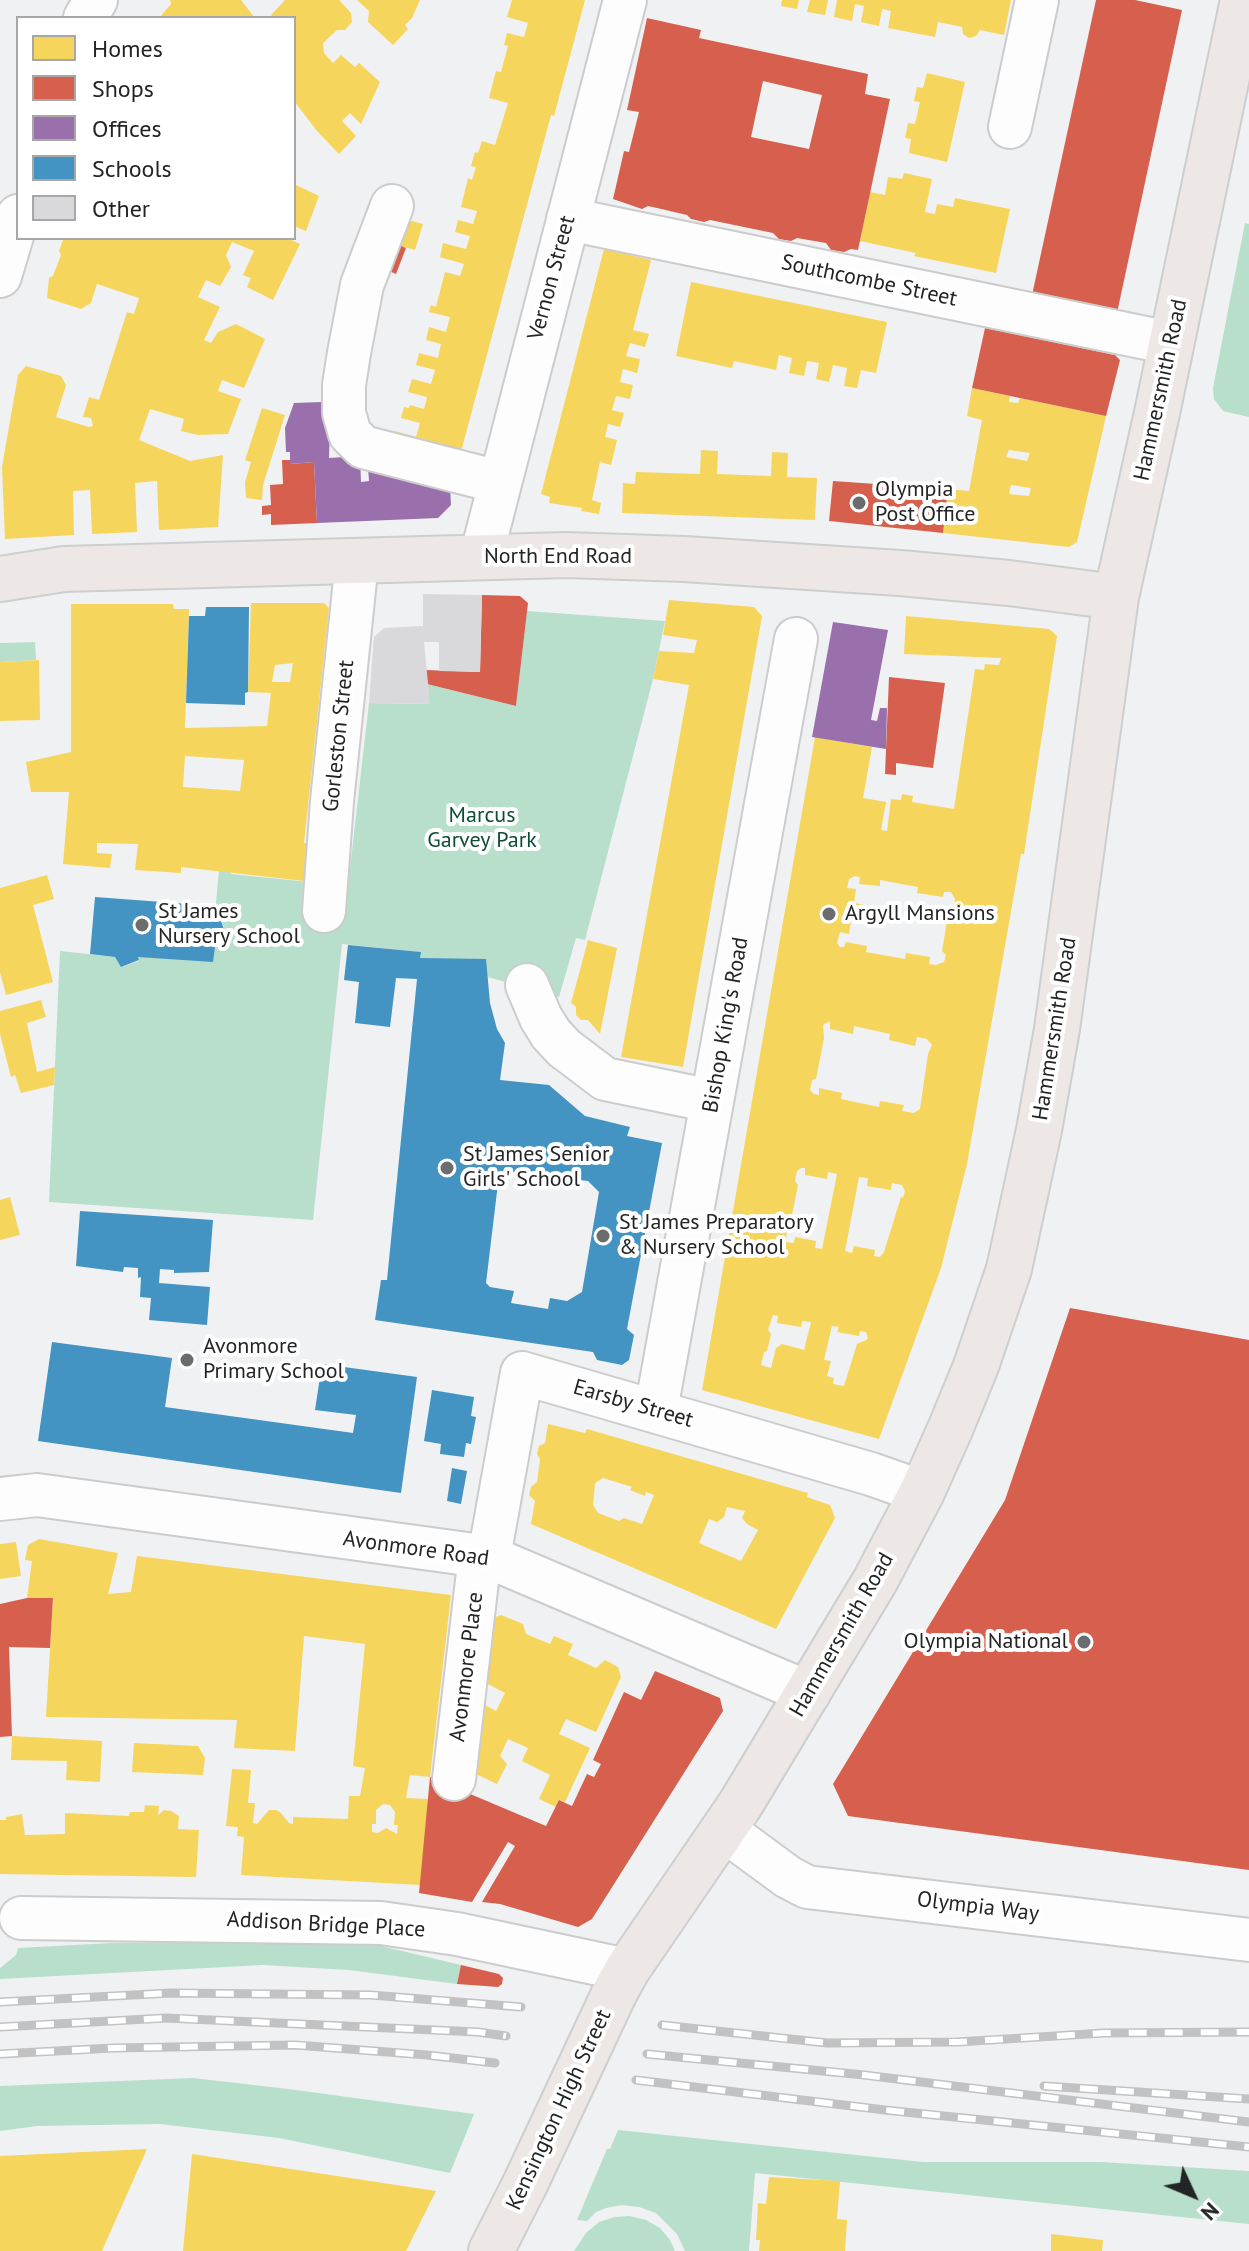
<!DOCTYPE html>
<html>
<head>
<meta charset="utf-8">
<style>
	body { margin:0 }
	#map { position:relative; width:1249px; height:2251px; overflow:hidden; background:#f0f1f3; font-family:"PT Sans",sans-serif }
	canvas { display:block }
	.legend { position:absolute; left:16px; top:16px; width:280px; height:224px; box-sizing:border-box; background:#fff; border:2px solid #a7a7a8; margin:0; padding:10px 14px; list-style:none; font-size:24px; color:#232425 }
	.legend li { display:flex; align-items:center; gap:16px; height:40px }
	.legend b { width:40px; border:2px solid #a7a7a8 }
	.north { position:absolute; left:1153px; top:2155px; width:80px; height:80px; -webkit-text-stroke:6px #fff; paint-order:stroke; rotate:134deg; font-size:22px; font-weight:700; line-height:32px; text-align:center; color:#232425 }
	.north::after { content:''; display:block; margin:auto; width:28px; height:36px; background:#232425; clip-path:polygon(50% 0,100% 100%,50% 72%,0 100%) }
</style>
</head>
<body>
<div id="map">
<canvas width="1249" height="2251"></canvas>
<ul class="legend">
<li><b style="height:22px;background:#f6d55c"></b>Homes</li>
<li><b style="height:22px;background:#d6604d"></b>Shops</li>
<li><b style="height:22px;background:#9970ab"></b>Offices</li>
<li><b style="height:22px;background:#4393c3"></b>Schools</li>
<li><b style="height:22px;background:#d9d9db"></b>Other</li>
</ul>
<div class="north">N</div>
</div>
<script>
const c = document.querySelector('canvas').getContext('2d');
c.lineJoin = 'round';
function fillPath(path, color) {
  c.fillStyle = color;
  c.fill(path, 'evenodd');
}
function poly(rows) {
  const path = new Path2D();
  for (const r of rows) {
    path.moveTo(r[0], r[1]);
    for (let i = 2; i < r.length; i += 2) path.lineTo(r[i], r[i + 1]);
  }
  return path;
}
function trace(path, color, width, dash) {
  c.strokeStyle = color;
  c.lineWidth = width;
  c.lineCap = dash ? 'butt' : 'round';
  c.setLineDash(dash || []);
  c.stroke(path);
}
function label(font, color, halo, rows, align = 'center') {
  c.font = font + ' "PT Sans",sans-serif';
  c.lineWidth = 8;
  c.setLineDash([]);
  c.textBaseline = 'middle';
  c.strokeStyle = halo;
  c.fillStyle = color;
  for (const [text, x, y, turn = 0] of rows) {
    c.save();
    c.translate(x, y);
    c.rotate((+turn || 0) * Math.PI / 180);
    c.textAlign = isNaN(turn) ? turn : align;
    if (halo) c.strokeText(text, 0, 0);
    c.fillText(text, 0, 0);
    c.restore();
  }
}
const green = poly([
	[1245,223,1249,224,1249,417,1223,411,1214,399,1213,388],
	[527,611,665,621,653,679,585,940,576,938,559,997,420,958,420,952,342,944,313,1220,49,1202,60,951,115,957,122,967,139,961,138,957,226,934,220,915,215,914,219,870,230,872,231,874,348,886,369,703,429,704,427,684,516,706],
	[35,642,36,660,0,662,0,643],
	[320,1941,377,1945,461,1965,457,1984,349,1970,262,1965,0,1979,0,1968,16,1955,18,1948,112,1943],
	[193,2078,288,2089,474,2114,450,2173,279,2138,160,2124,37,2126,0,2131,0,2086],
	[618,2130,923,2162,1101,2162,1249,2171,1249,2224,755,2173,749,2251,685,2251,677,2234,656,2213,639,2207,622,2205,606,2208,596,2212,587,2221,577,2220,607,2149,610,2149],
	[629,2216,646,2220,660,2228,670,2240,675,2251,574,2251,586,2233,599,2222,615,2217]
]);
const homes = poly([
	[170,0,241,0,255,18,159,18,171,4],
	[285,0,339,0,351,13,352,22,345,30,337,30,323,43,324,53,333,63,341,55,355,67,359,63,380,82,361,124,350,113,342,121,356,136,339,154,317,131,294,101,294,18,274,18,271,15],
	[357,0,420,0,412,18,405,25,408,29,393,45,368,22,369,11],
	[512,0,585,0,554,116,551,115,458,463,392,445,395,431,416,437,420,423,401,418,404,407,409,408,410,405,424,409,427,397,408,392,412,379,431,384,435,370,416,365,419,353,438,358,441,344,426,340,429,327,446,332,450,317,429,312,431,305,436,307,445,272,460,276,464,264,440,257,443,243,466,249,470,236,455,232,458,220,473,224,477,211,461,207,468,178,472,180,476,167,471,166,475,152,478,153,482,141,495,145,508,103,489,98,496,71,501,72,508,46,504,45,507,33,524,37,528,23,507,17],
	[782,0,799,0,797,9,781,6],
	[810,0,828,0,825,15,807,12],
	[837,0,1011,0,1004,35,980,30,976,36,969,38,963,34,962,27,938,22,935,37,888,28,891,11,882,9,879,26,861,22,864,6,855,4,852,21,834,17],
	[927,73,965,82,947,162,909,153,911,139,905,138,908,123,915,124,920,102,914,101,917,87,923,88],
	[904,173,932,179,925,212,935,214,937,204,953,207,955,198,1010,209,996,273,914,256,916,253,860,241,870,192,885,195,888,177,902,179],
	[294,184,319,196,306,231,294,226],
	[405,219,423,224,415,250,397,245],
	[66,238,287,238,300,244,273,300,247,287,251,278,243,275,254,251,232,242,226,255,231,267,220,286,206,280,198,297,220,307,204,340,211,343,218,332,236,324,265,339,244,388,222,380,218,391,241,399,228,434,198,435,181,431,184,419,150,409,139,440,190,461,223,455,218,527,159,530,157,481,135,483,137,532,92,534,90,490,73,491,74,535,5,539,2,467,18,375,26,366,61,376,66,385,56,417,89,427,93,426,91,418,83,417,89,397,99,400,127,312,134,314,139,298,97,284,91,303,81,309,47,298,49,278,53,276,61,255,59,251,63,240],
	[604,249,651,260,633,330,649,334,645,347,630,343,626,356,640,359,637,373,623,369,620,382,633,385,630,399,616,396,612,410,624,413,620,427,608,424,605,437,617,440,611,465,600,462,592,500,601,503,599,514,581,511,582,508,549,503,550,497,541,494],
	[691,282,887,322,876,373,861,370,857,388,844,386,847,368,833,365,829,382,816,379,819,363,807,361,804,376,789,373,792,358,779,355,776,370,734,361,732,368,676,356],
	[972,388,1010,396,1009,402,1018,403,1020,398,1106,416,1077,542,1069,547,943,533,948,489,969,491,982,420,967,416],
	[1009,450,1030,453,1027,461,1006,457],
	[1011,485,1031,488,1029,496,1009,494],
	[262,408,285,415,263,485,262,500,246,498,245,482,251,462,245,460],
	[701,450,718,451,717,474,771,476,772,452,788,453,787,477,817,478,815,520,622,513,623,483,635,484,636,472,700,474],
	[669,600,754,607,762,616,683,1067,621,1057,689,685,653,679,659,651,694,653,697,640,663,635],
	[251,603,324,603,329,608,304,843,309,843,304,881,181,867,181,873,135,870,138,844,97,843,97,853,112,854,110,868,63,864,69,792,31,792,26,762,71,752,71,604,173,604,174,609,189,609,185,728,267,726,271,693,248,692],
	[293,663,290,682,272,682,275,665],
	[185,756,244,760,240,791,183,787],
	[906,616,1049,629,1057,636,1024,854,1021,854,967,1164,941,1268,879,1439,702,1390,815,737,872,747,863,798,886,802,881,830,887,831,891,799,901,800,902,794,913,796,912,802,954,809,975,669,984,670,985,664,999,665,1001,658,904,654],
	[855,876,860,877,859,884,880,886,880,880,918,887,917,893,943,897,944,892,951,892,955,899,954,906,949,909,942,951,946,955,944,962,936,965,929,964,930,957,906,953,905,959,866,952,867,946,846,942,844,947,840,947,837,943,840,932,849,934,851,919,871,923,874,907,854,903,856,889,847,888,849,879],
	[828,1022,830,1022,830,1029,853,1034,854,1026,890,1034,889,1040,915,1046,917,1037,927,1039,932,1045,928,1054,920,1109,914,1113,902,1111,904,1105,880,1101,879,1107,841,1099,842,1093,819,1088,819,1095,814,1094,810,1090,812,1080,816,1079,824,1038,823,1025],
	[801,1168,805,1168,805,1175,827,1179,828,1172,837,1174,822,1249,815,1248,816,1241,795,1237,794,1243,786,1242,787,1227,790,1225,798,1185,795,1181,797,1171],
	[859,1177,868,1178,867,1186,891,1190,892,1183,902,1185,905,1191,903,1198,901,1197,884,1252,880,1257,874,1256,875,1250,854,1246,852,1253,845,1251],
	[773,1315,778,1316,777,1323,801,1327,802,1321,811,1322,804,1350,782,1344,776,1348,771,1368,761,1365,764,1352,767,1351,771,1334,768,1330],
	[832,1326,839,1327,837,1332,859,1336,860,1331,866,1332,868,1339,857,1344,844,1386,833,1384,834,1378,827,1376,831,1361,824,1360],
	[39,660,40,720,0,721,0,662],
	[47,875,54,899,33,905,53,982,6,995,0,972,0,888],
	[588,940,617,948,600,1034,588,1020,581,1020,576,1015,576,1007,571,1003],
	[41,1000,46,1017,27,1023,37,1072,55,1067,54,1085,21,1093,15,1075,11,1077,0,1034,0,1011],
	[10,1197,20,1235,0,1240,0,1200],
	[548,1424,585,1433,587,1429,808,1493,807,1497,830,1505,835,1518,776,1629,531,1524,535,1501,529,1495,531,1487,537,1482,540,1459,537,1454,539,1446,545,1443],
	[603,1478,632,1487,630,1490,645,1496,646,1492,654,1495,642,1524,624,1518,619,1521,598,1513,593,1505,595,1483],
	[727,1507,745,1511,742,1518,747,1524,758,1530,741,1561,699,1543,709,1519,717,1522,724,1517],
	[39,1539,118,1553,108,1594,131,1592,137,1556,451,1595,430,1777,410,1775,406,1798,429,1799,420,1885,241,1875,244,1837,237,1836,238,1827,226,1826,232,1769,251,1770,248,1803,255,1803,253,1823,257,1824,269,1810,276,1810,281,1813,289,1823,293,1824,293,1817,348,1819,349,1796,360,1796,365,1768,353,1766,365,1644,304,1636,295,1751,234,1748,237,1720,46,1717,53,1598,27,1598,32,1561,25,1560,28,1545],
	[383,1804,390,1805,395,1812,394,1825,398,1825,397,1834,386,1828,378,1833,372,1832,372,1824,376,1824,376,1810],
	[16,1542,21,1576,0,1579,0,1544],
	[501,1615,523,1624,526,1634,550,1644,554,1636,573,1644,568,1655,596,1668,605,1660,618,1667,621,1677,596,1732,566,1719,559,1734,590,1748,565,1802,559,1800,556,1807,539,1799,550,1775,522,1761,528,1748,508,1739,500,1756,507,1764,497,1784,476,1774,483,1704,496,1711,505,1693,484,1682,489,1619],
	[12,1736,102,1741,100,1782,66,1780,67,1761,11,1760],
	[134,1743,198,1746,205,1758,203,1775,132,1772],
	[145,1805,159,1806,158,1815,164,1810,171,1811,179,1816,178,1829,199,1830,196,1877,0,1874,0,1820,6,1820,6,1817,22,1814,25,1835,65,1834,65,1813,129,1816,130,1812,144,1812],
	[147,2149,102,2251,0,2251,0,2156],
	[192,2154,436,2191,406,2251,183,2251],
	[769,2177,840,2181,837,2219,847,2220,845,2251,759,2251,760,2240,756,2240,758,2203,766,2204],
	[1051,2234,1103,2240,1102,2251,1051,2251]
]);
const shops = poly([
	[1096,0,1135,0,1182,10,1117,313,1032,295],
	[647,18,701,30,699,38,868,74,865,94,890,99,858,250,851,249,844,252,831,250,826,243,797,238,791,241,779,239,773,233,710,220,704,222,691,219,687,215,657,208,648,206,642,209,613,199,624,151,629,152,639,112,627,110],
	[763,81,822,95,809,149,751,137],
	[387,240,406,248,396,274,389,271],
	[985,328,1115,355,1120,360,1106,416,972,388],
	[282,460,290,460,290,464,314,462,317,523,271,525,271,514,262,515,262,506,271,505,270,485,283,484],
	[833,481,948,489,943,533,829,521],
	[482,595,520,596,528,603,516,706,427,684,425,670,480,672],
	[889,677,945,683,933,768,896,763,896,775,885,774],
	[1070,1308,1249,1340,1249,1870,848,1816,833,1784,1005,1500],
	[27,1598,53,1598,50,1648,9,1647,12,1736,0,1737,0,1604],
	[655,1671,720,1698,723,1711,592,1919,578,1927,500,1904,482,1902,515,1846,508,1842,472,1902,419,1893,430,1777,546,1826,559,1800,572,1806,587,1774,594,1777,601,1764,593,1760,624,1692,641,1700],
	[461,1965,499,1974,503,1978,502,1984,498,1987,457,1984]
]);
const offices = poly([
	[321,402,330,427,329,458,360,456,361,482,369,481,368,468,405,466,405,481,450,487,451,505,438,518,317,523,314,462,290,464,290,452,286,452,285,428,294,403],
	[833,622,888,630,871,720,877,721,880,708,887,708,886,749,812,737]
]);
const schools = poly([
	[206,607,249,607,248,692,245,693,245,705,186,703,189,616,205,616],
	[95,897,216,906,215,914,219,915,226,935,216,939,213,962,138,957,139,960,121,967,115,957,90,954],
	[348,945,421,952,420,958,486,959,490,1003,497,1029,505,1043,500,1080,549,1085,585,1116,630,1127,627,1136,662,1143,627,1329,634,1335,629,1360,622,1365,597,1360,593,1352,375,1320,381,1280,387,1280,417,979,396,978,390,1027,355,1023,359,982,344,980],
	[505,1171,588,1181,599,1192,582,1292,567,1301,550,1298,548,1309,511,1303,514,1291,490,1287,486,1283,499,1175],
	[80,1211,213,1220,209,1272,174,1273,174,1270,160,1269,159,1283,210,1287,207,1325,149,1320,151,1298,140,1297,141,1277,138,1278,138,1268,124,1267,123,1272,76,1266],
	[52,1342,172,1358,165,1407,353,1433,356,1415,315,1410,322,1364,417,1377,401,1493,38,1441],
	[432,1390,474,1397,471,1416,476,1417,471,1444,466,1443,464,1457,440,1454,441,1444,424,1441],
	[452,1468,467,1471,461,1504,447,1501]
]);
const building = poly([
	[423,594,482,595,480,672,439,671,439,642,424,642,430,704,369,703,374,637,384,628,423,626]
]);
const minor = poly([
	[85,18,96,0],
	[1010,127,1037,0],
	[392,206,362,285,349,353,344,385,344,413,350,434,363,447,499,482],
	[568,219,1170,343],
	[0,276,18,216],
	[481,557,625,0],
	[324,911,332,801,357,561],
	[527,985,541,1018,551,1034,564,1048,605,1079,712,1101],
	[656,1410,796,639],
	[0,1499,37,1495,489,1557,809,1693],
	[489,1557,522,1373,871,1474,922,1492],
	[454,1779,480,1555],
	[724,1830,788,1877,807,1887,1249,1940],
	[21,1918,381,1923,457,1934,627,1970]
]);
const major = poly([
	[0,579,64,569,566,555,684,559,900,573,1009,583,1116,597],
	[614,1994,627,1970,740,1805,875,1581,922,1492,951,1427,976,1366,1009,1269,1039,1130,1057,1029,1116,597,1157,413,1243,0],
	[491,2251,526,2182]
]);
const rail = poly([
	[0,2002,171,1993,371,1995,521,2007],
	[662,2025,827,2043,957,2042,1104,2033,1249,2032],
	[0,2027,166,2018,478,2032,506,2036],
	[0,2054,113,2048,295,2045,427,2055,495,2063],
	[647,2054,864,2075,1249,2122],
	[636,2080,885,2110,1249,2147],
	[1044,2086,1249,2099]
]);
const majorBridge = poly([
	[526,2182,614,1994]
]);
const markers = [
	[859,503,8,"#6b6c6d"],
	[829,914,8,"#6b6c6d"],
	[142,925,8,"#6b6c6d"],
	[447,1168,8,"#6b6c6d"],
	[603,1236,8,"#6b6c6d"],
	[187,1360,8,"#6b6c6d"],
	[1084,1642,8,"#6b6c6d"]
];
const streetNames = [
	["Vernon Street",552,278,-75],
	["Southcombe Street",869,281,12],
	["Hammersmith Road",1161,390,-78],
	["North End Road",558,557],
	["Gorleston Street",339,736,-84],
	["Bishop King's Road",726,1025,-80],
	["Hammersmith Road",1055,1029,-81],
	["Earsby Street",633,1404,16],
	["Avonmore Road",416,1549,8],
	["Hammersmith Road",842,1635,-60],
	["Avonmore Place",467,1667,-83],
	["Olympia Way",978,1907,7],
	["Addison Bridge Place",326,1925,3],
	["Kensington High Street",559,2110,-65]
];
const poiNames = [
	["Olympia",875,490],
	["Post Office",875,515],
	["St James",158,912],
	["Nursery School",158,937],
	["Argyll Mansions",845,914],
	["St James Senior",463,1155],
	["Girls' School",463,1180],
	["St James Preparatory",619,1223],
	["& Nursery School",619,1248],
	["Avonmore",203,1347],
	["Primary School",203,1372],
	["Olympia National",1068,1642,"right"]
];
const parkNames = [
	["Marcus",482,816],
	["Garvey Park",482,841]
];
fillPath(green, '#b8decc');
fillPath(homes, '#f6d55c');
fillPath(shops, '#d6604d');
fillPath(offices, '#9970ab');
fillPath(schools, '#4393c3');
fillPath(building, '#d9d9db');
trace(minor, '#cccccd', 46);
trace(major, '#cdcecf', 48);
trace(minor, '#fdfdfd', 42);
trace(major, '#ede8e5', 44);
trace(rail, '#c2c2c3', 9);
trace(rail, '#fff', 6, [18]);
trace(majorBridge, '#cdcecf', 48, []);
trace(majorBridge, '#ede8e5', 44);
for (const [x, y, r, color] of markers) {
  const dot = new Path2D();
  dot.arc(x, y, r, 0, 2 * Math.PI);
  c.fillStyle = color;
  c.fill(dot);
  trace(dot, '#fff', 3);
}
label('22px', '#232425', '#fff', streetNames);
label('22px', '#232425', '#fff', poiNames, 'left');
label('22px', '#0d4d33', '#fff', parkNames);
</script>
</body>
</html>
